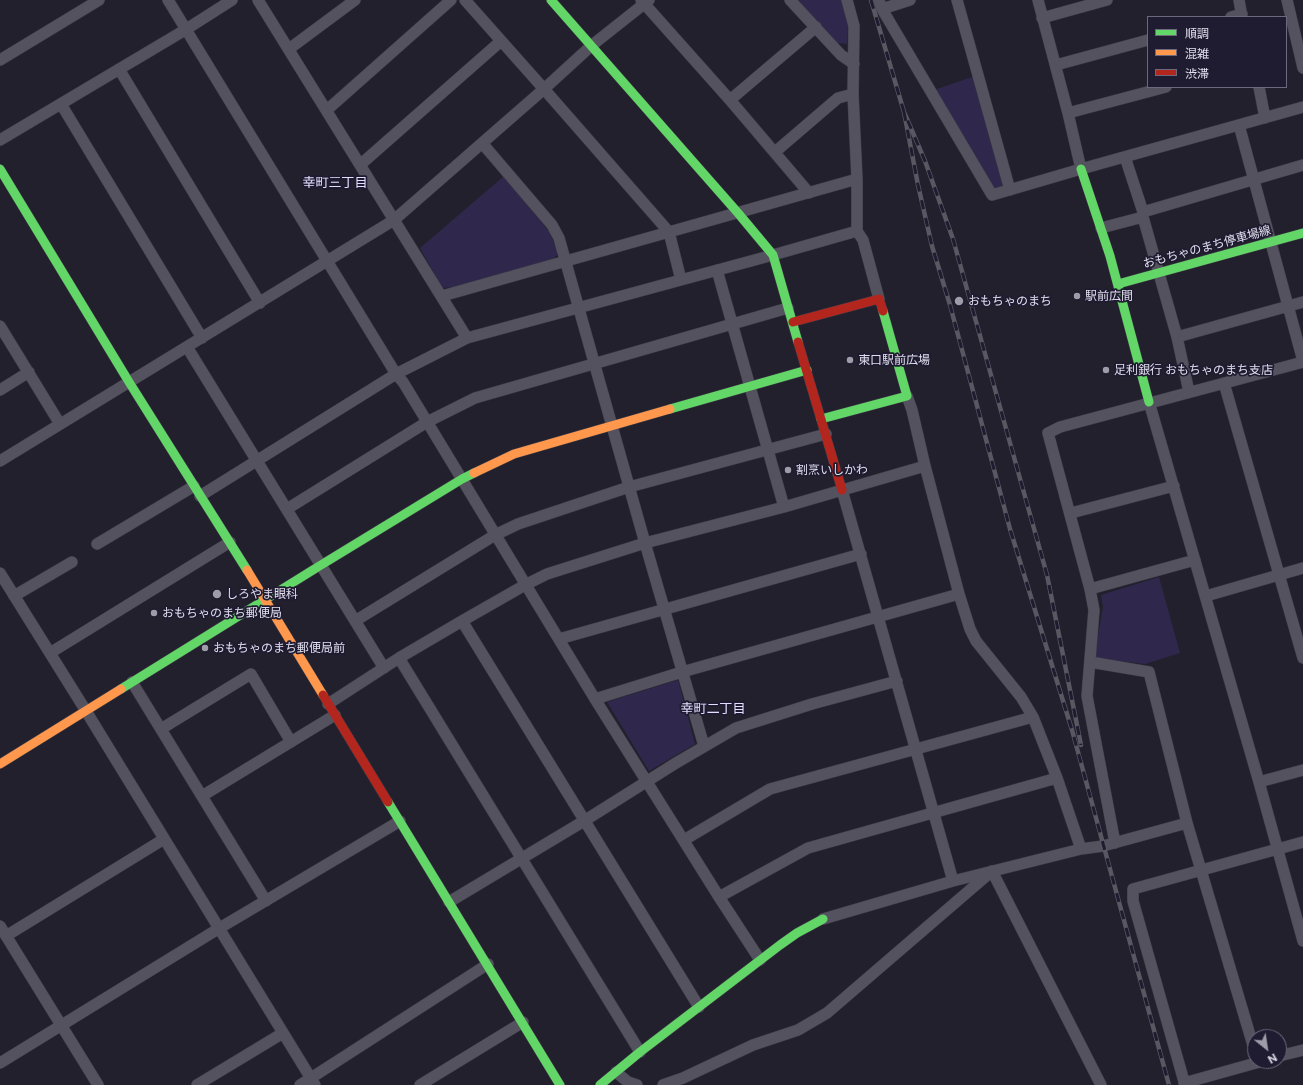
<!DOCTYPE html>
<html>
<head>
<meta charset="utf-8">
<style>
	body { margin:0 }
	#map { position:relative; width:1303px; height:1085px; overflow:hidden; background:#22202c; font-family:"Public Sans","Noto Sans JP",sans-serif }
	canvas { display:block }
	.legend { position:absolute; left:1147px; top:16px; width:140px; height:72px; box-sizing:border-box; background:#1f1b31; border:1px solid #6c697c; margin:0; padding:5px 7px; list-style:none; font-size:12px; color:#e0deed }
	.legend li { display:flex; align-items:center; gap:8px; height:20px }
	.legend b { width:20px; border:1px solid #6c697c }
	.north { position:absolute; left:1247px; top:1029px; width:40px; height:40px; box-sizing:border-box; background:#1f1b31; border:1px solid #6c697c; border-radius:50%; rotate:150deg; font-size:11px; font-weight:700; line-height:16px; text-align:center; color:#e0deed }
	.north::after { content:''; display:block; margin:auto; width:14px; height:18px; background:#9e9ca9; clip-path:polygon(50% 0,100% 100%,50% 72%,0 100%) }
</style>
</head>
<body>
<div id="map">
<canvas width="1303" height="1085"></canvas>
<ul class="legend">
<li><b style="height:5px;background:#63d668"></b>順調</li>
<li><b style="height:5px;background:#ff974d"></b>混雑</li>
<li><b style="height:5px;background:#b3261e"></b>渋滞</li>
</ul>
<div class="north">N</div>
</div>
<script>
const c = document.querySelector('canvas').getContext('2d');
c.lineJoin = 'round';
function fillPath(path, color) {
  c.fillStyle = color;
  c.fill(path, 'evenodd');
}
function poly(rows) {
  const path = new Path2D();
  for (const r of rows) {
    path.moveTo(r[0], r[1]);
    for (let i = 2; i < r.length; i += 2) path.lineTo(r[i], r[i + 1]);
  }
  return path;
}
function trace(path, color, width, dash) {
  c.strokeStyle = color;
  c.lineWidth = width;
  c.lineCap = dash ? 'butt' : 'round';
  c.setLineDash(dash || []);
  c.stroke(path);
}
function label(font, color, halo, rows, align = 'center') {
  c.font = font + ' "Public Sans","Noto Sans JP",sans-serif';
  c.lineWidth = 3.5;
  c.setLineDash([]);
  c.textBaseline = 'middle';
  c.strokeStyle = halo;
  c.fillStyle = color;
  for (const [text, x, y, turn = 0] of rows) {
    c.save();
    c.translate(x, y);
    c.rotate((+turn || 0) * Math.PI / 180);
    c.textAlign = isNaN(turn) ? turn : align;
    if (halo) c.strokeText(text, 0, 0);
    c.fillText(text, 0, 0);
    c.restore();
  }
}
const green = poly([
	[796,0,842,0,848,25,847,44,837,43],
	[978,75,1010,190,992,195,931,91],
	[504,176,550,233,558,254,552,260,453,287,442,288,420,248],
	[1159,577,1180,653,1145,664,1094,658,1103,607,1101,595],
	[678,680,695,744,649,771,607,702]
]);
const street = poly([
	[168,0,396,374,403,382,595,699,719,897,760,960],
	[258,0,467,338],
	[465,0,544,89,669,232,681,280],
	[641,0,730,100,809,193],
	[790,0,841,55,854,64],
	[847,0,854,26,853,94,857,179,857,231],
	[879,0,882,9,992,195,1081,169,1303,107],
	[957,0,1010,190],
	[1038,0,1068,113,1081,169],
	[1239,0,1242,17],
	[1287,0,1303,68],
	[882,9,910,0],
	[1231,17,1242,14],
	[1042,18,1107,0],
	[289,49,355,0],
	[0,60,99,0],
	[1056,65,1148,40],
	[119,69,260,303],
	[1259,87,1265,118],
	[730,100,816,27],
	[61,104,202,338],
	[327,110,451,0],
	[1068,113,1166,87],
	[1239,125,1303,361],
	[0,140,185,30,232,0],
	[482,143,552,225,559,238,645,543,704,746],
	[775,152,838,98,853,94],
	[1125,157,1143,212,1143,217,1177,337,1189,392],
	[360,165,501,41],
	[1143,212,1303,165],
	[1101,228,1143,217],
	[717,270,784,507],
	[442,296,857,179],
	[0,326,60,424],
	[1177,337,1303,302],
	[187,347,384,668],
	[1224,383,1303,658],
	[0,390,29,372],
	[907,396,912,410,925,466,959,594,970,629,976,641,1021,697,1033,717,1057,778,1081,849],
	[1149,402,1259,782,1303,941],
	[0,461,394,220,544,89,591,46,649,0],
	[842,490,953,881],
	[200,496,396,374,467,338,773,255,857,231,863,240,879,299],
	[287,509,427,422,475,398,788,308],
	[1071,513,1174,486],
	[97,544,194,486],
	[0,573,86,711,315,1085],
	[1090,589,1195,560],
	[14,596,72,562],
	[1206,596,1303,568],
	[355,621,495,535,518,524,629,487,826,434],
	[462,621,699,1007],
	[559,639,861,554],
	[50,653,230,542],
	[399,658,640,1052],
	[1090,662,1149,672,1187,823],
	[132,682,266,901],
	[595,699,682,672,959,594],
	[328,704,399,658,462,621,525,585,547,574,645,543,784,507,925,466],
	[161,729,251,674,291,742],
	[1259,782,1303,770],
	[202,796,335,715],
	[684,840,770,789,1033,717],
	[1115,843,1087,696,1094,610,1090,589,1048,433,1060,427,1303,362],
	[719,897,808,848,1057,778],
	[449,902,584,821,676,763,736,728,812,704,897,681],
	[823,919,953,881,1081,849,1103,846,1187,823,1255,1052],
	[0,926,98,1085],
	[6,936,164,839],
	[1279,1056,1303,1050],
	[0,1063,218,929,400,821],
	[616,1072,628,1082,637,1085],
	[1184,1083,1263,1061],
	[197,1085,283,1033],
	[300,1085,488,964],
	[420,1085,523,1022],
	[663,1085,683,1078,753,1045,798,1030,827,1013,992,871,1101,1085],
	[1185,1085,1133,901,1133,889,1303,842]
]);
const fast = poly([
	[551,0,738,213,773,255,798,342],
	[0,169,129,382,247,570],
	[1081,169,1110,256,1149,402],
	[1118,284,1303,233],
	[670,409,807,370],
	[821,419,907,396,883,311],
	[121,689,321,565,462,479,474,473],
	[388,802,560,1085],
	[600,1085,640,1052,780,945,797,933,823,919]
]);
const slow = poly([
	[474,473,514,454,670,409],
	[247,570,323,695],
	[0,764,121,689]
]);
const jam = poly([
	[793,322,879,299,883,311],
	[798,342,842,490],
	[323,695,388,802]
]);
const rail = poly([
	[871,0,904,112,925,161,953,239,970,300,1047,575,1081,745],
	[904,112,918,185,932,246,950,305,1010,529,1072,730,1169,1085]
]);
const markers = [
	[1077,296,4,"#9e9ca9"],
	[959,301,5,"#9e9ca9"],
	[850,360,4,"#9e9ca9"],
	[1106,370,4,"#9e9ca9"],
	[788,470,4,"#9e9ca9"],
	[217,594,5,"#9e9ca9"],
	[154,613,4,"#9e9ca9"],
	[205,648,4,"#9e9ca9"]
];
const streetNames = [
	["おもちゃのまち停車場線",1207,247,-15]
];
const poiNames = [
	["駅前広間",1085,296],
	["おもちゃのまち",968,301],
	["東口駅前広場",858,360],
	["足利銀行 おもちゃのまち支店",1114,370],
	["割烹いしかわ",796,470],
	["しろやま眼科",226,594],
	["おもちゃのまち郵便局",162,613],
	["おもちゃのまち郵便局前",213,648]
];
const neighbourhoodNames = [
	["幸町三丁目",335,183],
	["幸町二丁目",713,709]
];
fillPath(green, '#2f284c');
trace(street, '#3e3c47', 12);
trace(fast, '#3e3c47', 10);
trace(slow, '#3e3c47', 10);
trace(jam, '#3e3c47', 10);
trace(street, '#54525e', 11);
trace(fast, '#63d668', 9);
trace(slow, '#ff974d', 9);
trace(jam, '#b3261e', 9);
trace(rail, '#595761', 4.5);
trace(rail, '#1f1b31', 3, [9]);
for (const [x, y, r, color] of markers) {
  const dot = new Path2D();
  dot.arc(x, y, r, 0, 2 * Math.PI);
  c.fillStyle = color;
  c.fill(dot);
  trace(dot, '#1f1b31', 1.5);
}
label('12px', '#e0deed', '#1f1b31', streetNames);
label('12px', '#e0deed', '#1f1b31', poiNames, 'left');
label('13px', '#e3dffe', '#1f1b31', neighbourhoodNames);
</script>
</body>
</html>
